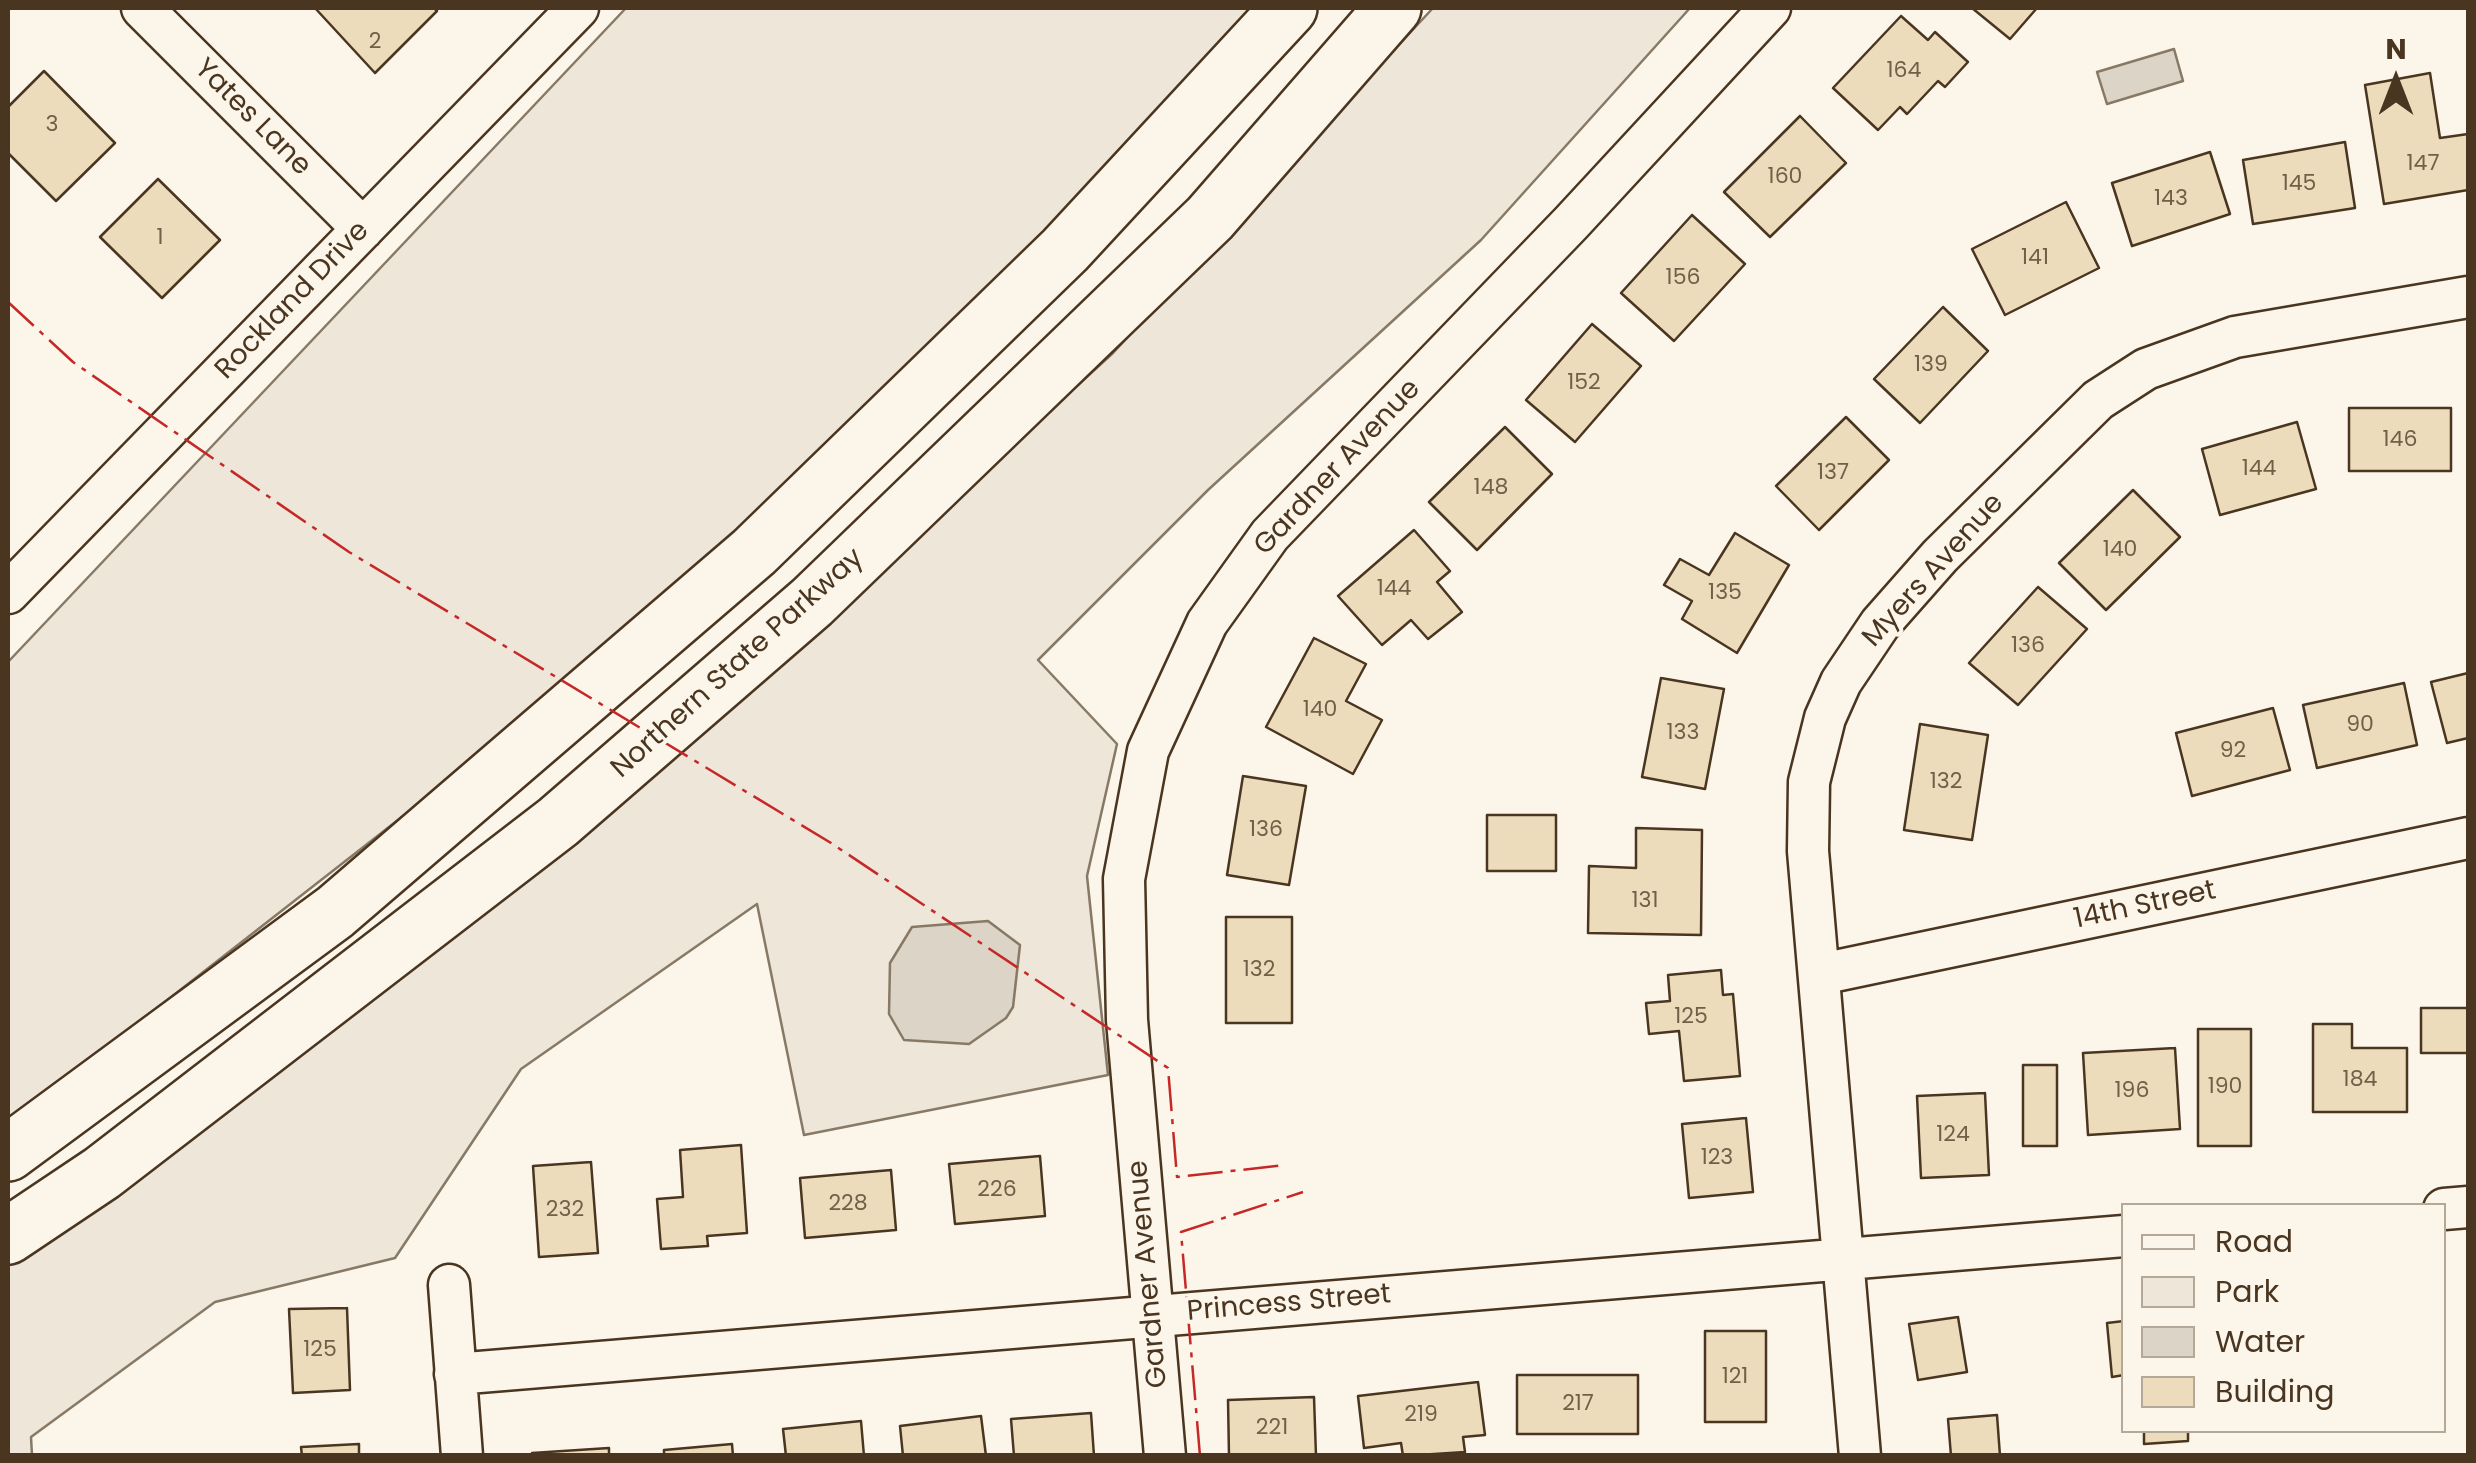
<!DOCTYPE html>
<html>
<head>
<meta charset="utf-8">
<style>
	body { margin:0 }
	#map { position:relative; width:2476px; height:1463px; overflow:hidden; background:#fbf6e9; font-family:Poppins,sans-serif }
	canvas { display:block }
	.frame { position:absolute; inset:0; border:10px solid #4a3520; pointer-events:none }
	.legend { position:absolute; left:2121px; top:1203px; width:325px; height:230px; box-sizing:border-box; background:#fbf6e9; border:2px solid #b4a999; margin:0; padding:12px 18px; list-style:none; font-size:30px; color:#4a3520 }
	.legend li { display:flex; align-items:center; gap:20px; height:50px }
	.legend b { width:50px; border:2px solid #b4a999 }
	.north { position:absolute; left:2346px; top:30px; width:100px; height:100px; -webkit-text-stroke:8px #fbf6e9; paint-order:stroke; rotate:0deg; font-size:28px; font-weight:700; line-height:40px; text-align:center; color:#4a3520 }
	.north::after { content:''; display:block; margin:auto; width:35px; height:45px; background:#4a3520; clip-path:polygon(50% 0,100% 100%,50% 72%,0 100%) }
</style>
</head>
<body>
<div id="map">
<canvas width="2476" height="1463"></canvas>
<div class="frame"></div>
<ul class="legend">
<li><b style="height:12px;background:#fbf6e9"></b>Road</li>
<li><b style="height:28px;background:#ede6d9"></b>Park</li>
<li><b style="height:28px;background:#dcd4c6"></b>Water</li>
<li><b style="height:28px;background:#ecdcbc"></b>Building</li>
</ul>
<div class="north">N</div>
</div>
<script>
const c = document.querySelector('canvas').getContext('2d');
c.lineJoin = 'round';
function fillPath(path, color) {
  c.fillStyle = color;
  c.fill(path, 'evenodd');
}
function poly(rows) {
  const path = new Path2D();
  for (const r of rows) {
    path.moveTo(r[0], r[1]);
    for (let i = 2; i < r.length; i += 2) path.lineTo(r[i], r[i + 1]);
  }
  return path;
}
function trace(path, color, width, dash) {
  c.strokeStyle = color;
  c.lineWidth = width;
  c.lineCap = dash ? 'butt' : 'round';
  c.setLineDash(dash || []);
  c.stroke(path);
}
function label(font, color, halo, rows, align = 'center') {
  c.font = font + ' Poppins,sans-serif';
  c.lineWidth = 8;
  c.setLineDash([]);
  c.textBaseline = 'middle';
  c.strokeStyle = halo;
  c.fillStyle = color;
  for (const [text, x, y, turn = 0] of rows) {
    c.save();
    c.translate(x, y);
    c.rotate((+turn || 0) * Math.PI / 180);
    c.textAlign = isNaN(turn) ? turn : align;
    if (halo) c.strokeText(text, 0, 0);
    c.fillText(text, 0, 0);
    c.restore();
  }
}
const green = poly([
	[626,8,1257,8,949,335,655,606,430,795,70,1076,8,1120,8,662,626,8],
	[1433,8,1690,8,1481,240,1208,490,1038,660,1117,744,1087,876,1108,1075,804,1135,757,904,521,1069,395,1258,215,1302,31,1437,32,1455,8,1456,8,1265,240,1090,990,465,1113,353,1433,8]
]);
const water = poly([
	[2174,49,2183,81,2107,104,2097,72,2174,49],
	[988,921,1020,945,1013,1007,1006,1018,969,1044,904,1040,889,1014,890,963,912,927,988,921]
]);
const building = poly([
	[315,8,434,8,437,11,375,73,315,8],
	[1972,8,2037,8,2010,39,1972,8],
	[1901,16,1928,40,1935,32,1968,62,1945,87,1938,81,1907,114,1900,107,1878,130,1833,88,1901,16],
	[44,71,115,143,56,201,8,153,8,107,44,71],
	[2430,73,2440,138,2468,134,2468,190,2384,204,2365,85,2430,73],
	[1800,116,1846,163,1770,237,1724,192,1800,116],
	[2345,142,2355,208,2253,224,2243,160,2345,142],
	[2210,152,2230,214,2132,246,2112,183,2210,152],
	[158,179,220,240,162,298,100,237,158,179],
	[2066,202,2099,268,2005,315,1972,249,2066,202],
	[1692,215,1745,264,1674,341,1621,293,1692,215],
	[1943,307,1988,351,1920,423,1874,379,1943,307],
	[1592,324,1641,366,1575,442,1526,400,1592,324],
	[2349,408,2451,408,2451,471,2349,471,2349,408],
	[1846,417,1889,460,1819,530,1776,486,1846,417],
	[2297,422,2316,489,2220,515,2202,449,2297,422],
	[1505,427,1552,474,1477,550,1429,502,1505,427],
	[2133,490,2180,537,2106,610,2059,563,2133,490],
	[1414,530,1450,571,1437,582,1462,612,1428,639,1411,620,1382,645,1338,596,1414,530],
	[1735,533,1789,565,1737,653,1682,619,1692,601,1664,585,1680,559,1709,575,1735,533],
	[2038,587,2087,629,2018,705,1969,663,2038,587],
	[1314,638,1366,664,1346,701,1382,720,1353,774,1266,727,1314,638],
	[2468,673,2468,738,2447,743,2431,682,2468,673],
	[1661,678,1724,689,1705,789,1642,777,1661,678],
	[2404,683,2417,745,2317,768,2303,705,2404,683],
	[2273,708,2290,770,2192,796,2176,733,2273,708],
	[1920,724,1988,735,1972,840,1904,830,1920,724],
	[1243,776,1306,786,1289,885,1227,875,1243,776],
	[1487,815,1556,815,1556,871,1487,871,1487,815],
	[1636,828,1702,830,1701,935,1588,933,1589,866,1636,868,1636,828],
	[1226,917,1292,917,1292,1023,1226,1023,1226,917],
	[1721,970,1723,995,1733,994,1740,1076,1684,1081,1679,1031,1649,1034,1646,1003,1670,1001,1668,975,1721,970],
	[2421,1008,2468,1008,2468,1053,2421,1053,2421,1008],
	[2313,1024,2352,1024,2352,1048,2407,1048,2407,1112,2313,1112,2313,1024],
	[2198,1029,2251,1029,2251,1146,2198,1146,2198,1029],
	[2175,1048,2180,1129,2088,1135,2083,1053,2175,1048],
	[2023,1065,2057,1065,2057,1146,2023,1146,2023,1065],
	[1985,1093,1989,1175,1921,1178,1917,1096,1985,1093],
	[1746,1118,1753,1192,1689,1198,1682,1124,1746,1118],
	[741,1145,747,1233,707,1236,708,1246,661,1249,657,1199,683,1197,680,1150,741,1145],
	[1040,1156,1045,1216,955,1224,949,1164,1040,1156],
	[591,1162,598,1253,539,1257,533,1166,591,1162],
	[891,1170,896,1230,805,1238,800,1178,891,1170],
	[347,1308,350,1390,293,1393,289,1309,347,1308],
	[1958,1317,1967,1372,1918,1380,1909,1324,1958,1317],
	[2124,1321,2124,1375,2112,1377,2107,1323,2124,1321],
	[1705,1331,1766,1331,1766,1422,1705,1422,1705,1331],
	[1517,1375,1638,1375,1638,1434,1517,1434,1517,1375],
	[1478,1382,1485,1435,1463,1437,1465,1452,1403,1456,1401,1443,1364,1448,1358,1396,1478,1382],
	[1314,1397,1316,1456,1229,1456,1228,1400,1314,1397],
	[1091,1413,1094,1456,1014,1456,1011,1419,1091,1413],
	[1997,1415,2000,1456,1951,1456,1948,1419,1997,1415],
	[981,1416,986,1456,903,1456,900,1426,981,1416],
	[861,1421,864,1456,786,1456,783,1429,861,1421],
	[2144,1430,2188,1430,2188,1441,2144,1444,2144,1430],
	[359,1444,359,1456,302,1456,301,1447,359,1444],
	[732,1444,733,1456,664,1456,664,1450,732,1444],
	[609,1448,609,1456,532,1456,532,1453,609,1448]
]);
const minor = poly([
	[142,8,363,229],
	[8,593,578,8],
	[1821,974,2468,838],
	[2444,1209,2468,1207],
	[449,1285,462,1456],
	[455,1374,2124,1236],
	[1165,1456,1127,1020,1124,879,1148,751,1207,623,1270,535,1571,223,1770,8],
	[1860,1456,1808,851,1809,782,1825,718,1841,682,1880,624,1940,556,2098,400,2146,369,2235,337,2468,297]
]);
const motorway = poly([
	[8,1153,335,912,754,552,1065,250,1289,8],
	[8,1236,102,1173,558,822,812,602,1210,218,1393,8]
]);
const power = poly([
	[8,302,73,362,349,552,831,843,1168,1068,1177,1177,1286,1165],
	[1200,1456,1181,1232,1303,1192]
]);
const numberNames = [
	["2",375,42],
	["164",1904,71],
	["3",52,125],
	["147",2423,164],
	["160",1785,177],
	["145",2299,184],
	["143",2171,199],
	["1",160,238],
	["141",2035,258],
	["156",1683,278],
	["139",1931,365],
	["152",1584,383],
	["146",2400,440],
	["144",2259,469],
	["137",1833,473],
	["148",1491,488],
	["140",2120,550],
	["144",1394,589],
	["135",1725,593],
	["136",2028,646],
	["140",1320,710],
	["90",2360,725],
	["133",1683,733],
	["92",2233,751],
	["132",1946,782],
	["136",1266,830],
	["131",1645,901],
	["132",1259,970],
	["125",1691,1017],
	["184",2360,1080],
	["190",2225,1087],
	["196",2132,1091],
	["124",1953,1135],
	["123",1717,1158],
	["226",997,1190],
	["228",848,1204],
	["232",565,1210],
	["125",320,1350],
	["121",1735,1377],
	["217",1578,1404],
	["219",1421,1415],
	["221",1272,1428]
];
const streetNames = [
	["Yates Lane",252,118,45],
	["Rockland Drive",293,301,-46],
	["Gardner Avenue",1338,468,-47],
	["Myers Avenue",1934,571,-48],
	["Northern State Parkway",738,664,-42],
	["14th Street",2145,906,-12],
	["Gardner Avenue",1149,1274,-95],
	["Princess Street",1289,1304,-5]
];
fillPath(green, '#ede6d9');
trace(green, '#887966', 2.5);
fillPath(water, '#dcd4c6');
trace(water, '#887966', 2.5);
fillPath(building, '#ecdcbc');
trace(building, '#4a3520', 2.5);
trace(minor, '#4a3520', 45);
trace(motorway, '#4a3520', 60);
trace(minor, '#fbf6e9', 40);
trace(motorway, '#fbf6e9', 55);
trace(power, '#c62828', 2.5, [35, 8, 5, 8]);
label('22px', '#725f47', null, numberNames);
label('28px', '#4a3520', '#fbf6e9', streetNames);
</script>
</body>
</html>
